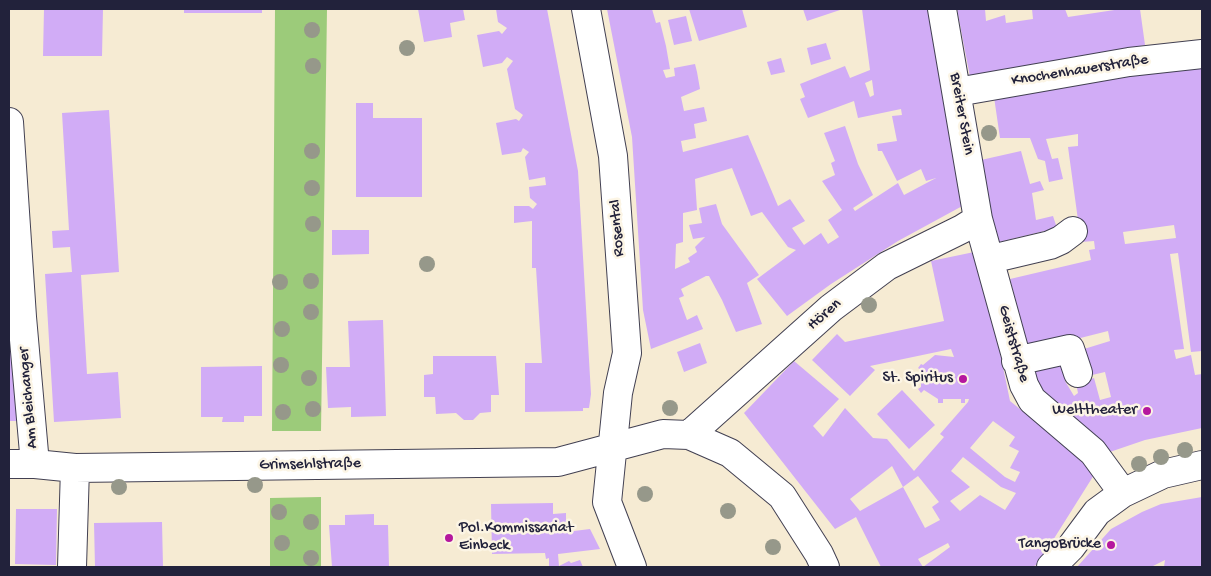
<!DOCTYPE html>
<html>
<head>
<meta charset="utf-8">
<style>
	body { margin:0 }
	#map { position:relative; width:1211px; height:576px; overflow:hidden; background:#f6ebd3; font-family:"Gochi Hand",sans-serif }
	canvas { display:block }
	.frame { position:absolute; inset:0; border:10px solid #22223b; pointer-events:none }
</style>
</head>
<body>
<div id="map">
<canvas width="1211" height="576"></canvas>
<div class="frame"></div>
</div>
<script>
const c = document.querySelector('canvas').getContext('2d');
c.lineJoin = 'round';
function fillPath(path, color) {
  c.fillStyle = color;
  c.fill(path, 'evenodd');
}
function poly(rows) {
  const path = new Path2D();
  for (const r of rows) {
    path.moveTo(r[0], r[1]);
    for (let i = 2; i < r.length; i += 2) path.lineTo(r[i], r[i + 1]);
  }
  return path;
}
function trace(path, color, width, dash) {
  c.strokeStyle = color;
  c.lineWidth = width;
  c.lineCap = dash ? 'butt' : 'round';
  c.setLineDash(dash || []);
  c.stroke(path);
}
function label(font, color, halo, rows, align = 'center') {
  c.font = font + ' "Gochi Hand",sans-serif';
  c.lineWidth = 5;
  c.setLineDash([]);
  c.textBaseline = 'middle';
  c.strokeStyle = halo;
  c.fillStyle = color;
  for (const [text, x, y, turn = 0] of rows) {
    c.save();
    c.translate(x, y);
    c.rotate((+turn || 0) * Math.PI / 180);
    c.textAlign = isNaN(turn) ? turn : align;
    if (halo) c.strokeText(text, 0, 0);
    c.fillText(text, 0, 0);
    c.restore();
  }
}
const green = poly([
	[275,9,327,9,321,431,272,431],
	[321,497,321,567,270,567,270,498]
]);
const building = poly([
	[44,9,103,9,102,56,43,56],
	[184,9,262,9,262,13,184,13],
	[418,9,463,9,465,20,450,23,452,37,424,42],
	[496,9,547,9,578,171,591,394,589,408,583,408,583,411,525,412,525,363,542,363,536,268,532,268,532,221,514,223,514,206,529,206,533,209,537,204,530,198,529,187,546,185,545,177,529,180,525,157,529,152,523,148,521,152,502,155,496,123,516,119,519,121,523,115,515,109,507,69,513,61,507,57,502,63,483,67,477,35,499,31,502,34,507,28,498,22],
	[607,9,652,9,656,23,660,22,666,46,670,69,663,70,666,78,675,76,674,68,695,64,697,72,700,89,681,97,684,111,704,107,707,121,694,124,696,138,681,141,683,152,748,135,778,206,790,199,805,221,792,228,804,245,821,233,828,244,839,237,828,220,842,210,822,181,835,175,831,163,835,161,824,133,845,126,858,164,873,195,853,208,855,211,898,183,904,195,936,178,926,181,921,169,897,181,882,151,878,151,877,144,897,141,892,116,902,115,901,109,858,118,854,101,808,118,800,99,805,97,800,84,845,66,850,78,870,70,862,9,931,9,966,204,898,241,831,284,787,316,757,279,796,250,788,247,762,212,751,216,732,168,695,179,697,210,683,213,683,242,676,244,675,269,690,262,688,258,697,252,695,247,705,237,693,239,689,225,702,223,699,208,716,204,722,224,759,275,747,283,762,324,736,332,722,300,709,276,706,276,681,289,684,296,679,298,687,320,697,315,703,329,651,349,643,310,632,137],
	[872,80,874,95,870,97,865,83],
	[689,9,742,9,747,27,699,41],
	[803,9,843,9,807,21],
	[957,9,985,9,986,21,1005,15,1006,23,1033,19,1032,9,1065,9,1068,17,1121,9,1140,9,1145,45,970,77],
	[686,16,692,41,674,45,668,20],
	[826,43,831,59,811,65,807,48],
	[781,58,785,72,771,75,767,62],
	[1202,66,1202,351,1191,352,1178,253,1170,254,1184,349,1174,350,1176,359,1191,355,1195,375,1202,374,1202,428,1145,440,1104,454,1038,394,1030,366,1058,358,1067,380,1065,381,1074,396,1078,393,1076,383,1094,378,1100,400,1111,397,1105,372,1092,375,1084,349,1110,341,1108,331,1029,351,1010,279,1091,260,1089,250,1095,249,1094,241,1081,242,1068,147,1078,146,1078,134,1046,139,1052,159,1058,158,1063,179,1049,182,1045,161,1038,159,1030,138,1000,138,994,97,1071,82],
	[1174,225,1176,238,1125,244,1123,232],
	[356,103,373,103,373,118,422,118,422,197,356,197],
	[109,110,119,272,81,275,87,374,118,372,121,418,54,422,45,274,72,272,70,247,53,248,52,231,69,230,62,113],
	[1021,151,1030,184,1040,181,1044,190,1032,193,1036,220,1053,216,1057,228,995,243,981,160],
	[332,230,369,230,369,254,332,255],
	[979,251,1010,401,1031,418,1059,434,1099,467,1038,564,1032,567,923,567,950,547,948,543,918,559,923,567,881,567,856,517,835,529,744,413,794,361,839,399,813,426,823,437,845,408,873,438,887,439,914,471,944,437,940,434,968,402,969,399,965,399,965,403,961,403,961,399,943,399,943,403,938,403,938,399,924,390,921,393,918,389,921,387,921,370,918,368,921,364,923,365,935,355,954,357,951,349,870,366,875,370,850,396,812,360,837,334,845,342,944,321,931,261],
	[993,421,1015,437,1009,446,1019,451,1010,468,1020,472,1015,482,1005,477,970,448],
	[963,457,1001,487,1016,493,1005,510,980,495,960,511,950,501,970,487,951,471],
	[892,466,903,487,918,476,939,502,932,507,940,520,925,528,903,487,860,511,850,499],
	[383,320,386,416,351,417,351,407,328,408,326,367,350,367,348,321],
	[9,335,16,335,18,421,9,421],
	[700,343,707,363,684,372,677,352],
	[433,356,496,356,499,395,491,395,491,412,480,413,473,420,464,420,456,413,436,414,435,397,424,397,424,375,433,374],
	[262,366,262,416,244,416,244,422,222,422,223,417,201,417,201,367],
	[902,390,935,425,909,449,877,414],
	[1202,497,1202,567,1164,567,1165,560,1151,567,1077,567,1111,529,1142,512,1161,504],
	[553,503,553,514,566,513,566,532,590,529,600,549,558,554,559,566,569,561,571,563,580,560,583,567,549,567,549,558,546,559,545,553,492,554,491,504],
	[16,509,57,509,56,565,15,564],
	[374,514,374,525,388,525,389,567,332,567,329,525,345,525,345,515],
	[162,522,163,567,95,567,94,523]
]);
const minor = poly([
	[586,9,613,156,627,353,618,393,607,502,632,567],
	[942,9,978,219,1024,385,1032,400,1093,452,1123,493],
	[957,92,1129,62,1202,54],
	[9,122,22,317,35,464],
	[991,259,1050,245,1061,240,1073,231],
	[1016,361,1070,349,1078,373],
	[689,435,831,308,887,266,962,229,978,219],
	[9,464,35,464,75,468,558,462,663,434,689,435,730,453,782,496,819,554,825,567],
	[72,567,75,468],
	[1051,567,1071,547,1097,512,1123,493,1163,474,1202,465]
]);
const trees = [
	[312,30],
	[407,48],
	[313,66],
	[989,133],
	[312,151],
	[312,188],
	[313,224],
	[427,264],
	[311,281],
	[280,282],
	[869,305],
	[311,312],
	[282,329],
	[281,365],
	[309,378],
	[670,408],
	[313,409],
	[283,412],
	[1185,450],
	[1161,457],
	[1139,464],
	[255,485],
	[119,487],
	[645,494],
	[728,511],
	[279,512],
	[311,522],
	[282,543],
	[773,547],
	[311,558]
];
const markers = [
	[963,379,5,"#b5179e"],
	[1147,411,5,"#b5179e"],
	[449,538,5,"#b5179e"],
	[1111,545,5,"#b5179e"]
];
const streetNames = [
	["Knochenhauerstraße",1080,71,-9],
	["Breiter Stein",961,114,80],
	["Rosental",618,228,-94],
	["Hören",825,315,-41],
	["Geiststraße",1013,344,74],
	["Am Bleichanger",29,398,-95],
	["Grimsehlstraße",310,465,-1]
];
const poiNames = [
	["St. Spiritus",953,379],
	["Welttheater",1137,411],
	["Pol.Kommissariat",459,529,"left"],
	["Einbeck",459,547,"left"],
	["TangoBrücke",1101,545]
];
fillPath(green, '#9ccb7a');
fillPath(building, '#d1acf6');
trace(minor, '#424052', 30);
trace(minor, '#fff', 28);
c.fillStyle = '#96988a';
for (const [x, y] of trees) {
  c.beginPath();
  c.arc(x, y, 8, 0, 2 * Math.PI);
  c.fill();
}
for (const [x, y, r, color] of markers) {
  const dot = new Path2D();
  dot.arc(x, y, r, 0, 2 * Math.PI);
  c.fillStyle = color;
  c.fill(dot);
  trace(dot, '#fcf5e5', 2);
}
label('16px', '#22223b', '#fcf5e5', streetNames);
label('16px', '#22223b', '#fcf5e5', poiNames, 'right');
</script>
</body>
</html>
